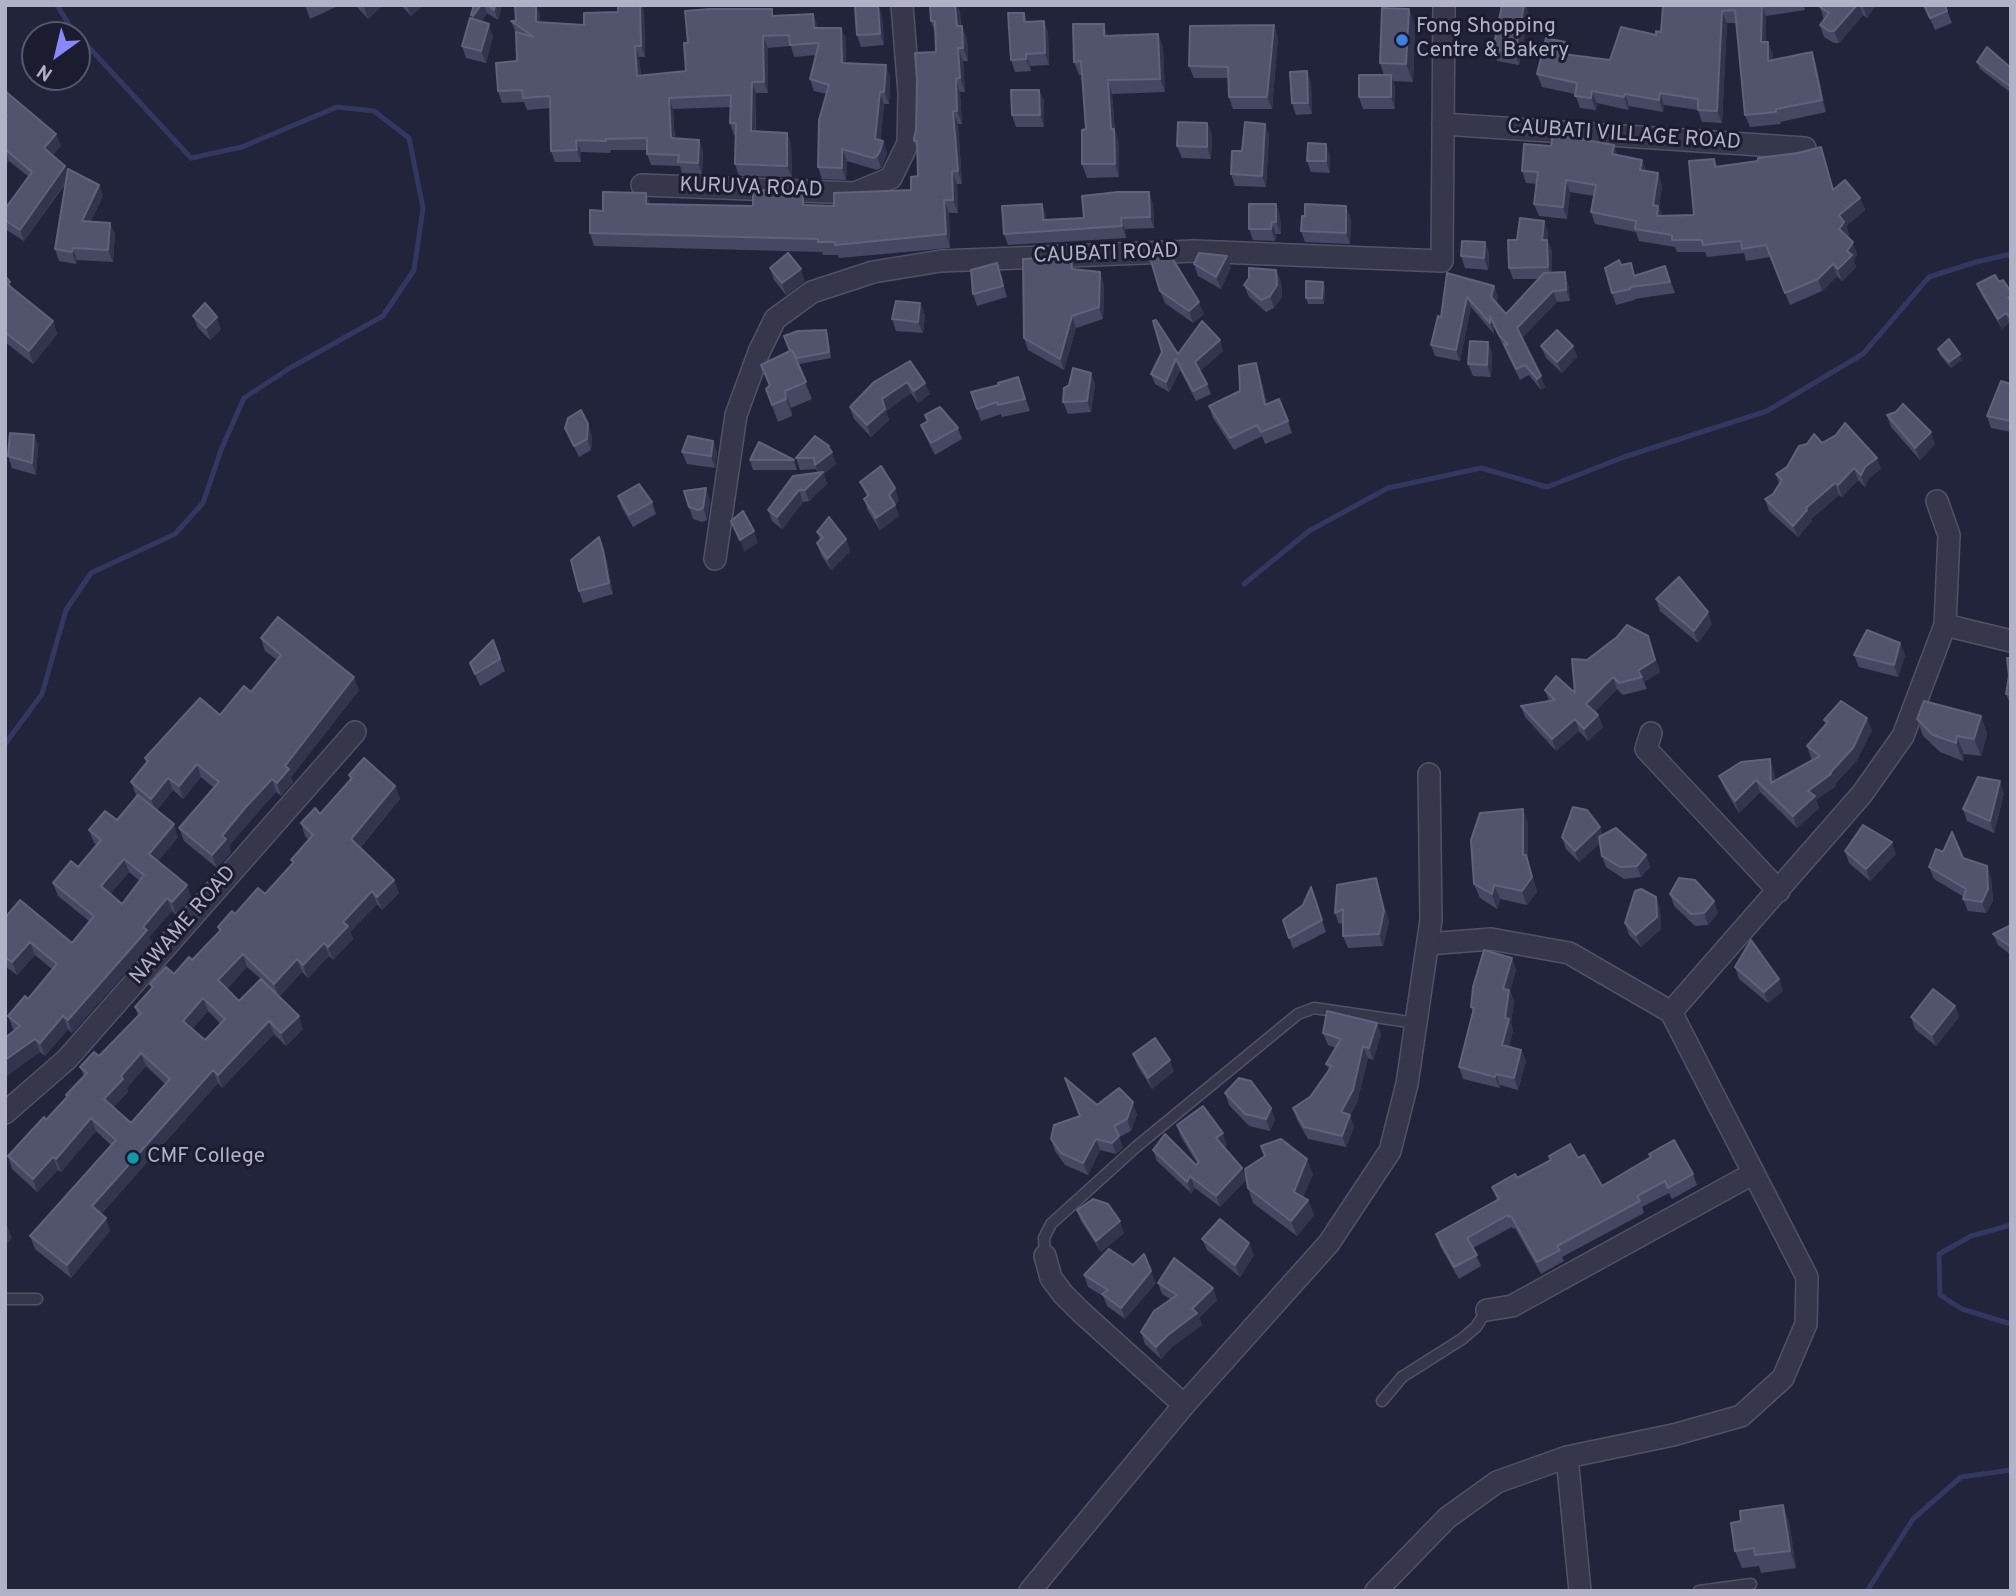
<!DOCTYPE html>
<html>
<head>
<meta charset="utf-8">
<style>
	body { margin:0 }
	#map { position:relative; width:2016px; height:1596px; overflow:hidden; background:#22243b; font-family:Overpass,sans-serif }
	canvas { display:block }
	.frame { position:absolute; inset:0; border:7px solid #b1b2c7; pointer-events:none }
	.north { position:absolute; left:21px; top:21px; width:70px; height:70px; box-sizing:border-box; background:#1b1c30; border:2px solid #57586c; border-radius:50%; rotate:214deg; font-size:19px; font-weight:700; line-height:28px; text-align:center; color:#b1b2c7 }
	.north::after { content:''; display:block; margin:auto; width:24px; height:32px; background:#8689f7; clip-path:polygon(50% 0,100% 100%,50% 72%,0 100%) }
</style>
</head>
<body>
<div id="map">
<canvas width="2016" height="1596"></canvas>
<div class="frame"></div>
<div class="north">N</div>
</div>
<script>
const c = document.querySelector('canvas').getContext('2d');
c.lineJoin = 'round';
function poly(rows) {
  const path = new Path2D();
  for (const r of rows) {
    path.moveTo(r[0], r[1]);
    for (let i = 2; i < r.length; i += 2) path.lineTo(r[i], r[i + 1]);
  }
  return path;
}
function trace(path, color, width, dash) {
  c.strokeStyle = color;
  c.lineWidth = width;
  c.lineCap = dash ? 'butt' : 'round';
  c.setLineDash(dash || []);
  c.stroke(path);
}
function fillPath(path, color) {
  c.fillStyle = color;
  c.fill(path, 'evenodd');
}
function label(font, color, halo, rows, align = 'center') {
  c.font = font + ' Overpass,sans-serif';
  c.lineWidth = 6;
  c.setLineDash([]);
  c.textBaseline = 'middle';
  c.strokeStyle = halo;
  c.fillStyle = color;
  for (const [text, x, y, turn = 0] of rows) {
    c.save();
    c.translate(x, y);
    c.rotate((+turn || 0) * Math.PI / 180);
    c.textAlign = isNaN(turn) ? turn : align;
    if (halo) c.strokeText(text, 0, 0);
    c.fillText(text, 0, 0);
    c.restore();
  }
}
const stream = poly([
	[1244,584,1309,531,1388,488,1481,468,1547,487,1624,457,1767,411,1863,354,1929,277,1976,262,2011,254],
	[5,744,42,694,66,610,91,573,175,534,203,503,221,450,244,398,290,368,383,316,414,270,423,208,409,138,374,111,337,107,242,147,191,158,71,28,57,5],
	[2011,1225,1971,1236,1939,1254,1940,1295,1962,1309,2011,1324],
	[1867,1591,1913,1519,1961,1477,2011,1470]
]);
const service = poly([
	[1045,1256,1044,1238,1051,1224,1136,1147,1298,1014,1314,1008,1416,1023],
	[5,1299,37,1299],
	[1382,1401,1402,1377,1462,1339,1476,1327,1487,1310],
	[1699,1591,1751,1584]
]);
const minor = poly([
	[1443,124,1805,148],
	[642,185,855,193,891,178,908,143,909,93,902,5],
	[1945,625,2011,641],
	[1651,733,1646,749,1779,891],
	[1671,1012,1862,794,1903,736,1945,625,1949,535,1937,501],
	[5,1113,67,1059,355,732],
	[1045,1256,1051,1278,1063,1294,1081,1312,1184,1405],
	[1487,1310,1512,1306,1754,1173],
	[1567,1457,1580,1591],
	[1376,1591,1447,1518,1497,1482,1567,1457,1673,1435,1741,1416,1783,1378,1806,1324,1807,1277,1671,1012,1569,953,1491,939,1428,944]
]);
const tertiary = poly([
	[715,559,736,415,759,352,775,319,812,292,873,272,941,261,1194,251,1442,261,1444,5],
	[1030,1591,1184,1405,1329,1243,1390,1151,1407,1084,1431,920,1429,774]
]);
const wall = poly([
	[305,5,340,5,310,19],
	[355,5,383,5,368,19],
	[401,5,423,5,411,16],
	[474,5,502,5,498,20,487,13,481,22,493,36,486,63,466,58,462,46,473,19,471,15],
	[878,5,882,16,884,45,861,47,857,35],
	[1663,5,1804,5,1805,10,1766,16,1766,42,1773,54,1773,60,1812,52,1816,65,1826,112,1780,122,1781,124,1750,127,1745,115,1736,23,1727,23,1722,123,1702,122,1698,110,1664,105,1663,112,1629,106,1628,110,1597,103,1596,110,1580,108,1575,94,1542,87,1537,74,1570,55,1610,60,1661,32],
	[1821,5,1876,5,1867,18,1863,15,1839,43,1834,43,1824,37,1820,25,1824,20,1820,7],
	[1924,5,1945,5,1952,23,1935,30],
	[1409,9,1415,27,1413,82,1393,81,1395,87,1395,109,1363,109,1359,97,1384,75,1380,63],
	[644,10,645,57,639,57,641,76,686,71,688,43,775,16,813,14,818,28,841,28,846,39,846,63,890,77,889,104,884,104,880,141,883,141,887,153,881,168,877,170,847,161,846,180,822,179,818,167,827,94,814,91,810,79,816,55,794,57,791,46,768,48,768,93,756,93,756,132,787,133,791,145,792,177,739,176,735,164,735,135,734,135,730,123,731,107,673,109,675,139,699,140,703,151,702,174,682,173,680,166,651,165,647,154,647,150,611,150,610,153,581,152,581,162,555,162,551,151,550,108,527,110,524,102,502,103,498,91,517,61,516,33,511,21,516,21,540,14,540,23,584,25],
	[960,12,961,26,967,39,968,61,963,61,965,92,960,92,962,124,958,124,962,184,957,184,958,213,949,213,950,248,839,258,838,255,823,255,822,252,594,246,590,233,603,211,646,193,650,204,753,206,763,192,787,191,789,195,807,205,834,206,911,190,918,176,917,150,914,141,936,52,935,33,931,21],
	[1024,13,1027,22,1044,21,1048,33,1049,65,1030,66,1031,71,1015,72,1011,60],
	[1529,14,1519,65,1497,61,1493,49],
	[1158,34,1163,48,1165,92,1112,94,1115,131,1119,142,1119,177,1087,178,1082,164,1086,129,1082,75,1079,75,1074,62,1108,35],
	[1278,37,1272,109,1233,109,1229,97,1228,78,1194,78,1189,66],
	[1977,62,2011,68,2011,93,1980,69],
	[1311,83,1312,114,1296,115,1292,103],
	[1039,90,1044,101,1044,127,1016,127,1012,115],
	[5,91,61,146,52,155,65,166,67,172,99,185,103,196,91,221,110,223,115,234,113,262,77,260,76,264,59,261,55,249,66,183,24,241,5,229,7,253,5,253,5,209,29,177,9,161,5,165],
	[1207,123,1212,135,1211,159,1182,158,1177,146],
	[1265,124,1269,136,1266,187,1235,186,1231,174,1242,151],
	[1574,134,1575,138,1614,145,1617,155,1642,160,1646,171,1662,185,1659,208,1662,215,1694,215,1714,159,1717,166,1758,161,1821,147,1833,189,1860,198,1865,210,1846,226,1849,234,1847,236,1857,254,1854,260,1856,267,1842,281,1837,276,1822,291,1790,305,1770,257,1746,261,1744,253,1707,257,1705,252,1677,252,1675,247,1639,241,1636,232,1595,224,1591,212,1594,196,1570,192,1567,219,1539,216,1534,204,1537,184,1526,183,1522,171,1551,146],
	[1330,156,1330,173,1311,172,1307,161],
	[1153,203,1154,228,1125,229,1126,238,1008,245,1004,234,1046,216,1046,220,1084,218],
	[1276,204,1280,216,1281,234,1276,234,1275,241,1253,240,1249,229],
	[1351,218,1350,244,1305,242,1301,231],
	[1544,221,1548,233,1547,240,1552,251,1552,273,1568,283,1570,301,1557,302,1522,338,1545,387,1541,390,1529,375,1520,380,1494,327,1494,334,1471,307,1460,361,1435,356,1431,345,1441,317,1447,273,1494,286,1498,297,1496,303,1506,314,1539,279,1513,279,1509,268,1517,240],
	[1485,242,1489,254,1488,270,1465,268,1461,256],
	[1194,264,1231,267,1221,289,1198,276],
	[1621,265,1635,276,1665,266,1675,293,1634,299,1635,300,1616,305,1612,293],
	[770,268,805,281,786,295,774,280],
	[1075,270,1104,284,1103,319,1076,328,1064,370,1028,350,1024,338],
	[1276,270,1281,282,1282,297,1274,308,1266,312,1249,297,1244,285],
	[1001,275,1007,297,977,306,973,294],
	[5,276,13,289,53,321,57,334,33,364,5,342],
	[1323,282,1325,288,1324,304,1308,304,1306,298],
	[1999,282,2011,292,2011,325,2009,323,2002,329,1981,294,1977,284],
	[1160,291,1204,314,1193,323,1165,303],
	[920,303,925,315,923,333,896,331,892,319],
	[193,316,221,329,210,340,198,328],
	[826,330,828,335,831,358,799,364,797,363,812,399,791,408,792,416,778,422,766,389,769,386,761,365,790,351],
	[1220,340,1223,351,1200,371,1207,384,1211,394,1196,401,1180,370,1169,392,1155,384,1151,374],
	[1488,342,1492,354,1491,377,1473,376,1468,364],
	[1541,346,1573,346,1577,357,1562,373,1546,358],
	[1938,349,1962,360,1951,368,1940,355],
	[910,361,930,394,918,403,911,393,886,411,889,420,871,437,854,419,850,407],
	[1260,375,1267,404,1288,421,1292,433,1265,444,1262,436,1234,450,1213,418,1209,406,1240,391],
	[1018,377,1030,411,1002,417,1001,414,981,421,971,392,999,385],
	[1095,384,1091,412,1068,414,1063,402],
	[2011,384,2011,432,1991,428,1987,416],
	[925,415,958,428,962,439,935,455,926,437,921,425,927,422],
	[1887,415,1935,444,1920,460,1891,427],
	[565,428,592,436,591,450,579,457,570,439],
	[34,435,38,446,36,475,12,468,8,456],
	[713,441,717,453,715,468,687,464,682,452],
	[1822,443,1881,469,1869,478,1865,487,1858,480,1842,497,1839,495,1811,519,1812,521,1798,537,1769,511,1765,499,1773,494,1779,484,1776,474],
	[829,446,836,464,824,474,827,484,809,501,803,502,782,529,772,521,768,510,818,473,816,469,800,470,796,458],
	[750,460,794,460,797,470,753,470],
	[860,482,899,500,895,505,899,516,880,530,868,511,864,499,867,497],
	[618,496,652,502,656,514,633,527,622,508],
	[710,500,707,520,702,522,693,519,689,507],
	[817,532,846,539,850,551,831,570,821,555,817,543,820,540],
	[603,549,607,562,613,594,583,603,579,591],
	[1656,599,1712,624,1698,643,1660,611],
	[1648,636,1660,672,1644,682,1647,689,1623,695,1617,689,1595,712,1598,715,1603,727,1588,741,1579,731,1556,751,1525,717,1521,706,1549,701,1545,690,1575,693,1587,660],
	[261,638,359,690,291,777,293,782,281,796,276,792,249,822,229,846,231,852,217,868,184,841,179,828,214,788,201,777,183,799,173,790,157,810,178,837,158,861,192,898,176,915,172,911,149,937,152,943,72,1033,68,1029,45,1056,40,1052,5,1077,5,1038,14,1030,13,1029,8,1016,28,999,53,970,35,955,17,975,5,966,5,918,72,943,89,921,58,896,53,883,78,867,97,845,94,843,89,830,117,820,137,796,136,795,131,782,146,763,145,758,220,715,251,692,277,660,265,651],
	[129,872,140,881,122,904,110,894],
	[493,640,505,671,480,686,470,663],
	[1900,643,1905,655,1898,677,1859,667,1854,655],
	[2011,658,2011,706,2006,694],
	[1981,716,1987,734,1981,756,1964,754,1963,761,1940,752,1923,736,1917,719],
	[1824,720,1872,730,1857,760,1835,784,1836,786,1816,800,1819,808,1797,828,1760,792,1739,813,1724,788,1719,776,1774,771,1775,781,1813,760,1811,758,1807,746,1826,724],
	[349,775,395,786,400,799,360,848,394,880,399,893,382,910,377,904,350,932,353,939,333,960,329,956,308,978,302,972,279,997,303,1029,286,1046,274,1034,222,1088,218,1083,101,1214,110,1231,71,1278,35,1249,30,1236,111,1145,96,1131,61,1172,58,1170,37,1192,12,1169,8,1156,46,1120,67,1097,66,1095,84,1076,80,1067,99,1056,138,1016,135,1007,152,988,150,984,174,974,192,960,219,931,218,927,265,894,293,864,291,860,309,840,305,836,301,823,320,814,350,780],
	[247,967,261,979,239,1001,227,989],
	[208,1011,221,1024,205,1040,192,1029],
	[146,1066,165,1084,131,1123,113,1107,128,1092,127,1088],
	[2004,793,1994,833,1967,821,1963,809],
	[1528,823,1528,860,1537,892,1527,905,1500,899,1497,909,1480,898,1474,884],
	[1600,827,1602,835,1646,855,1650,867,1641,877,1624,879,1606,867,1602,856,1600,843,1579,862,1566,849,1562,837],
	[1845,851,1896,854,1870,881,1849,863],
	[1929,867,1991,877,1993,901,1986,913,1968,911,1963,899,1964,897,1934,879],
	[1376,878,1389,922,1383,946,1348,948,1343,936,1343,923,1339,924,1335,913],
	[1311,887,1326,932,1293,949,1283,920,1303,905],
	[1670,894,1718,913,1708,925,1695,926,1674,906],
	[1656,897,1660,909,1661,929,1641,947,1629,935,1625,923],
	[2011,925,2011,955,1998,945,1993,934],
	[1512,958,1516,970,1510,991,1514,1001,1511,1023,1513,1030,1509,1046,1521,1050,1526,1061,1518,1090,1500,1085,1500,1088,1463,1079,1459,1067,1473,1013,1471,1007],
	[1735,967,1779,979,1783,991,1768,1003,1739,979],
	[1955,1006,1959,1017,1936,1046,1915,1029,1911,1017],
	[1377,1023,1381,1035,1373,1060,1368,1058,1357,1102,1350,1116,1354,1127,1346,1147,1308,1139,1297,1120,1293,1108,1310,1097,1329,1070,1326,1064,1336,1048,1328,1045,1323,1033],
	[1133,1054,1174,1071,1152,1089,1137,1065],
	[1225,1093,1275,1119,1270,1131,1249,1126,1229,1105],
	[1097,1105,1137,1114,1131,1131,1119,1137,1123,1148,1116,1154,1100,1150,1088,1175,1065,1165,1055,1151,1051,1139,1079,1116],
	[1177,1125,1227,1145,1224,1147,1247,1179,1313,1174,1303,1197,1308,1200,1314,1215,1297,1236,1253,1203,1248,1188,1247,1179,1220,1207,1195,1188,1191,1193,1157,1161,1153,1150,1196,1165,1197,1163,1181,1137],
	[1649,1154,1693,1174,1697,1185,1672,1199,1669,1193,1642,1207,1644,1213,1562,1257,1564,1261,1541,1274,1515,1228,1513,1229,1512,1227,1473,1248,1481,1266,1459,1279,1440,1246,1436,1234,1497,1200,1492,1187,1517,1178,1550,1160,1549,1156,1578,1158,1602,1186,1651,1157],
	[1077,1210,1124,1233,1101,1252,1081,1221],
	[1202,1239,1254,1255,1240,1277,1207,1250],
	[1084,1275,1156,1283,1125,1319,1107,1306,1103,1296,1088,1287],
	[1158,1283,1217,1300,1199,1318,1202,1325,1172,1347,1161,1359,1145,1344,1141,1332,1170,1299,1162,1294],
	[1789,1522,1796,1568,1761,1573,1759,1566,1742,1568,1735,1551]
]);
const shadedWall = poly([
	[366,5,383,5,368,19,364,7],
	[407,5,423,5,411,16],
	[481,5,484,5,487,13,477,27,473,16],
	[495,5,502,5,498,20,494,10],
	[536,5,540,14,541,34,536,22],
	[640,5,642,5,644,10,645,57,641,46],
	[878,5,882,16,884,45,880,34],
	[955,5,957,5,960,12,961,39,957,26],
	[1524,5,1526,5,1529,14,1519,65,1515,53],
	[1762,5,1766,16,1766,54,1761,42],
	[1857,5,1859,5,1863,15,1839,43,1834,31],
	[1864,5,1876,5,1867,18,1863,6],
	[1409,9,1415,27,1413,82,1406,64],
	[1722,11,1727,23,1722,123,1717,111],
	[813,14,817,25,818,40,814,28],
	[1044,21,1048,33,1049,65,1045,53],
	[489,24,493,36,486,63,481,51],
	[1104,24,1108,37,1104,36],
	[1274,25,1278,37,1272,109,1267,97],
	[962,26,967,39,968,61,963,48],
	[841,28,846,39,846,74,842,63],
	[1158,34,1163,48,1165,92,1160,79],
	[763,36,768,48,768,93,764,82],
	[1565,42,1570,55,1563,54],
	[1768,42,1773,54,1773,74,1768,61],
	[635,46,639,57,642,88,637,76],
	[958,48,963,61,965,92,960,78],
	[1812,52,1816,65,1826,112,1822,100],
	[1026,54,1030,66,1031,71,1026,59],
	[886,65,890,77,889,104,884,92],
	[1307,71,1311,83,1312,114,1308,103],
	[1391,75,1395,87,1395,109,1391,97],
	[956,79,960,92,962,124,957,111],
	[1108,80,1112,94,1115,131,1119,142,1119,177,1115,164,1111,129],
	[752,82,756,93,755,143,751,131],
	[1039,90,1044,101,1044,127,1040,115],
	[1592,91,1597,103,1596,110,1591,98],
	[880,92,884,104,880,151,875,139],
	[1660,93,1664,105,1663,112,1659,100],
	[1625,94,1629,106,1628,110,1624,97],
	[669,98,673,109,675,150,671,138],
	[953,111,958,124,962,184,958,171],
	[1207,123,1212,135,1211,159,1207,147],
	[1265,124,1269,136,1266,187,1262,176],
	[787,133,791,145,792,177,787,166],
	[56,134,61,146,49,160,44,148],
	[576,140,581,152,581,162,577,150],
	[699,140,703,151,702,174,698,163],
	[883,141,887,153,881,168,877,156],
	[1326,144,1330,156,1330,173,1326,161],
	[1614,145,1618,157,1612,154],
	[1821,147,1825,159,1837,202,1833,190],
	[842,149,847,161,846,180,842,168],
	[5,150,9,161,5,165],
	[1642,160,1646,172,1640,170],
	[65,166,69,177,24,241,20,230],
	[952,171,957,184,958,213,953,200],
	[1658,173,1662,185,1659,208,1663,218,1661,228,1653,205],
	[1566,180,1570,192,1567,219,1563,207],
	[99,185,103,196,86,232,82,221],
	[1149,192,1153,203,1154,228,1150,217],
	[646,193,650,206,646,204],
	[1860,198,1865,210,1846,226,1849,234,1844,241,1839,229,1839,215],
	[944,200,949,213,950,248,946,234],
	[1042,204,1046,216,1047,231,1043,220],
	[1276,204,1280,216,1281,234,1276,222],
	[1346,206,1351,218,1350,244,1346,233],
	[1121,218,1125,229,1126,238,1122,226],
	[1544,221,1548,233,1547,240,1552,251,1552,279,1548,267,1542,240],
	[1272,222,1276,234,1275,241,1271,229],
	[110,223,115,234,113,262,108,250],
	[5,228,5,229,7,253,5,248],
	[1485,242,1489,254,1488,270,1484,258],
	[1853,242,1857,254,1854,260,1856,267,1842,281,1838,269,1847,251],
	[73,248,77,260,76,264,72,252],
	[1227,256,1231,267,1221,289,1216,277],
	[997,263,1001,275,1007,297,1003,286],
	[1833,264,1837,276,1822,291,1818,279],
	[801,269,805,281,786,295,782,283],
	[1276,270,1281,282,1282,297,1274,308,1270,296],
	[1100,272,1104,284,1103,319,1099,307],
	[1565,272,1568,283,1570,301,1566,290],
	[1323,282,1325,288,1324,304,1322,298],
	[1494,286,1498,297,1495,308,1491,297],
	[1553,291,1557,302,1521,339,1517,328],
	[1467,297,1471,307,1460,361,1456,350],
	[1199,302,1204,314,1193,323,1189,311],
	[920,303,925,315,923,333,918,322],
	[2006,313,2009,323,2002,329,1998,319],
	[1072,316,1076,328,1064,370,1060,359],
	[1490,316,1494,327,1494,334,1490,323],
	[217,317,221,329,210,340,206,328],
	[53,321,57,334,33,364,29,351],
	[826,330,828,335,831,358,829,352],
	[1220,340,1223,351,1199,372,1195,362],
	[1488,342,1492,354,1491,377,1487,365],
	[1573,346,1577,357,1562,373,1557,362],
	[1960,354,1962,360,1951,368,1949,362],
	[1176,359,1180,370,1169,392,1166,382],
	[1256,363,1260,375,1269,417,1265,405],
	[1091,373,1095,384,1091,412,1087,401],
	[1541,376,1545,387,1541,390,1537,379],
	[907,382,911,393,886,411,889,420,871,437,867,425,882,399],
	[925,383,930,394,918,403,914,391],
	[785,391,791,408,792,416,786,399],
	[588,424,592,436,591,450,587,439],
	[1931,432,1935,444,1920,460,1915,448],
	[34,435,38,446,36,475,32,463],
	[713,441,717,453,715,468,711,456],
	[829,446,836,464,824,474,827,484,809,501,805,490,819,476,815,465],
	[1877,458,1881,469,1869,478,1865,487,1861,475,1865,467],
	[1854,468,1858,480,1842,497,1838,485],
	[1835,483,1839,495,1811,519,1812,521,1798,537,1793,526,1806,508],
	[706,488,710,500,707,520,703,508],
	[895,488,899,500,895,505,899,516,880,530,876,518,889,495],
	[799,490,803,502,782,529,777,517],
	[754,531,758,543,744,552,740,540],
	[599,537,607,562,613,594,609,583],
	[846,539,850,551,831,570,827,559],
	[1708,612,1712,624,1698,643,1694,631],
	[1648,636,1660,672,1644,682,1638,671],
	[1900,643,1905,655,1898,677,1894,665],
	[354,677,359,690,291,777,293,782,281,796,277,783,285,766],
	[1613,677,1617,689,1591,716,1586,704],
	[1598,715,1603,727,1588,741,1584,729],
	[1981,716,1987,734,1981,756,1974,739],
	[1867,718,1872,730,1857,760,1835,784,1836,786,1816,800,1819,808,1797,828,1793,816,1808,791,1830,773],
	[1575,719,1579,731,1556,751,1552,739],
	[1957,736,1964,754,1963,761,1956,743],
	[1770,759,1774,771,1776,794,1771,783],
	[197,764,201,777,183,799,179,786],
	[168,778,173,790,156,811,151,799],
	[272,779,276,792,229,846,231,852,217,868,212,855,222,836],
	[1756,780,1760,792,1739,813,1735,801],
	[2000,781,2004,793,1994,833,1990,821],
	[395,786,400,799,356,852,351,839],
	[1523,809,1528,823,1528,860,1537,892,1527,905,1522,891],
	[174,824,178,837,154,867,149,854],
	[1600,827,1604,839,1579,862,1575,851],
	[1892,842,1896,854,1870,881,1866,869],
	[1646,855,1650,867,1641,877,1637,866],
	[124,859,129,872,106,899,101,886],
	[1987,866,1991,877,1993,901,1986,913,1982,902],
	[1376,878,1389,922,1383,946,1379,934],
	[394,880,399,893,382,910,377,897],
	[187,885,192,898,176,915,172,902],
	[1494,885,1500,899,1497,909,1492,894],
	[372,891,377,904,350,932,353,939,333,960,328,947,343,922],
	[1656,897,1660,909,1661,929,1641,947,1636,935],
	[167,898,172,911,149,937,152,943,72,1033,68,1020],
	[1714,901,1718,913,1708,925,1704,913],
	[30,942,35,955,17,975,12,962],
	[324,943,329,956,308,978,303,965],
	[243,954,247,967,223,993,218,980],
	[1512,958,1516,970,1510,991,1514,1001,1511,1023,1513,1030,1507,1056,1502,1045,1505,1018,1503,989],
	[297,959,302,972,279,997,274,984],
	[1779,979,1783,991,1768,1003,1764,992],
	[203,998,208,1011,188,1034,183,1021],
	[1955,1006,1959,1017,1936,1046,1932,1035],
	[63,1016,68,1029,45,1056,40,1043],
	[299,1016,303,1029,286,1046,281,1033],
	[269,1021,274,1034,222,1088,218,1075],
	[1377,1023,1381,1035,1373,1060,1369,1048],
	[35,1039,40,1052,5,1077,5,1060],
	[1363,1046,1368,1058,1357,1102,1350,1116,1354,1127,1346,1147,1342,1136,1341,1112],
	[1521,1050,1526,1061,1518,1090,1514,1078],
	[141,1053,146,1066,127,1088,128,1092,109,1112,104,1099,121,1076],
	[1170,1060,1174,1071,1152,1089,1148,1078],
	[213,1070,218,1083,96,1219,92,1206],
	[1496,1074,1500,1085,1500,1088,1495,1077],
	[1133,1102,1137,1114,1131,1131,1127,1119],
	[1271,1108,1275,1119,1270,1131,1266,1119],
	[91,1118,96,1131,61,1172,56,1159],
	[1223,1133,1227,1145,1221,1150,1216,1138],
	[1119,1136,1123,1148,1116,1154,1112,1143],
	[1096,1139,1100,1150,1088,1175,1083,1163],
	[53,1157,58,1170,37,1192,33,1179],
	[1307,1159,1313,1174,1299,1207,1294,1192],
	[1242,1168,1247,1179,1220,1207,1216,1196],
	[1190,1176,1195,1188,1191,1193,1187,1182],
	[1308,1200,1314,1215,1297,1236,1291,1221],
	[106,1218,110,1231,71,1278,67,1265],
	[1120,1221,1124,1233,1101,1252,1096,1241],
	[7,1225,12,1238,5,1246,5,1227],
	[1249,1243,1254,1255,1240,1277,1235,1265],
	[1151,1271,1156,1283,1125,1319,1121,1308],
	[1213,1288,1217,1300,1199,1318,1202,1325,1172,1347,1161,1359,1156,1347,1192,1309],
	[1783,1505,1789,1522,1796,1568,1790,1551]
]);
const building = poly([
	[474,5,481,5,473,16,471,15,474,5],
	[488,5,495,5,494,10,488,5],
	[515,5,536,5,536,22,584,25,584,13,618,12,618,5,640,5,641,46,635,46,637,76,686,71,684,43,688,43,685,11,709,9,772,9,772,16,813,14,814,28,841,28,842,63,886,65,884,92,880,92,875,139,883,141,880,151,877,156,873,158,842,149,842,168,818,167,819,120,829,85,810,79,819,43,790,45,789,35,763,36,764,82,752,82,751,131,787,133,787,166,735,164,736,123,730,123,731,95,669,98,671,138,699,140,698,163,678,162,679,155,647,154,647,138,606,139,606,141,576,140,577,150,551,151,550,96,523,98,522,90,498,91,496,63,517,61,516,32,534,37,511,21,516,21,515,5],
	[878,5,880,34,857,35,855,6,878,5],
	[930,5,955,5,957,26,962,26,963,48,958,48,960,78,956,79,957,111,953,111,958,171,952,171,953,200,944,200,946,234,835,245,835,242,818,242,818,239,590,233,590,210,603,211,603,192,646,193,646,204,753,206,753,192,763,192,763,190,787,191,787,195,803,195,803,205,834,206,834,193,911,190,911,177,918,176,917,141,914,141,914,138,916,130,917,80,915,53,936,52,935,21,931,21,930,5],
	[1502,5,1524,5,1515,53,1493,49,1502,5],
	[1663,5,1762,5,1761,42,1768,42,1768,61,1812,52,1822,100,1776,109,1776,112,1745,115,1735,10,1722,11,1717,111,1698,110,1698,99,1660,93,1659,100,1625,94,1624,97,1592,91,1591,98,1575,96,1577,83,1537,74,1546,38,1565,42,1563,54,1610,60,1621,27,1656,35,1656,31,1661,32,1663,5],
	[1821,5,1857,5,1834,31,1829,31,1820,25,1829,13,1820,7,1821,5],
	[1924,5,1945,5,1947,11,1930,18,1924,5],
	[1382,8,1409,9,1406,64,1380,63,1382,8],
	[1008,13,1024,13,1024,22,1044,21,1045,53,1026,54,1026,59,1011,60,1008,13],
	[470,18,489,24,481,51,462,46,470,18],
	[1073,24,1104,24,1104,36,1158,34,1160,79,1108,80,1111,129,1114,129,1115,164,1082,164,1082,130,1086,129,1081,61,1074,62,1073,24],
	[1274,25,1267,97,1229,97,1228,67,1189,66,1190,26,1274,25],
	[1987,47,2011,68,2011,87,1977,62,1987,47],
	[1307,71,1308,103,1292,103,1290,72,1307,71],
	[1359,75,1391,75,1391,97,1359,97,1359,75],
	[1011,90,1039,90,1040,115,1012,115,1011,90],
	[5,91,56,134,44,148,65,166,20,230,5,220,5,209,32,172,5,149,5,118,7,116,5,115,5,91],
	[1178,122,1207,123,1207,147,1177,146,1178,122],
	[1245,122,1265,124,1262,176,1231,174,1232,151,1242,151,1245,122],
	[1553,133,1574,134,1574,138,1614,145,1612,154,1642,160,1640,170,1658,173,1653,205,1658,206,1657,216,1694,215,1689,161,1714,159,1715,167,1758,161,1758,158,1798,153,1821,147,1833,190,1845,180,1860,198,1839,215,1844,222,1839,229,1853,242,1847,251,1852,255,1838,269,1833,264,1818,279,1785,293,1766,245,1742,249,1741,241,1703,245,1702,240,1672,240,1672,235,1635,229,1636,221,1591,212,1596,185,1566,180,1563,207,1534,204,1538,172,1522,171,1524,144,1551,146,1553,133],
	[1308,143,1326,144,1326,161,1307,161,1308,143],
	[68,169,99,185,82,221,110,223,108,250,73,248,72,252,55,249,68,169],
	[1118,192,1149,192,1150,217,1121,218,1122,226,1004,234,1002,206,1042,204,1043,220,1084,218,1082,196,1118,192],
	[1249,204,1276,204,1276,222,1272,222,1271,229,1249,229,1249,204],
	[1305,204,1346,206,1346,233,1301,231,1302,216,1305,216,1305,204],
	[1520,218,1544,221,1542,240,1547,240,1548,267,1509,268,1508,240,1517,240,1520,218],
	[1462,241,1485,242,1484,258,1461,256,1462,241],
	[788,253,801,269,782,283,770,268,788,253],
	[1169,253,1199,302,1189,311,1160,291,1149,254,1169,253],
	[1199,253,1227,256,1216,277,1194,264,1199,253],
	[1071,257,1072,269,1100,272,1099,307,1072,316,1060,359,1024,338,1023,259,1071,257],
	[1619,260,1621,265,1631,263,1634,276,1665,266,1670,282,1630,287,1630,289,1612,293,1605,268,1619,260],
	[997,263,1003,286,973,294,971,270,997,263],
	[1249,268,1276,270,1277,285,1270,296,1261,300,1244,285,1249,278,1249,268],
	[1565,272,1566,290,1553,291,1517,328,1541,376,1537,379,1525,365,1516,369,1504,344,1508,345,1499,335,1490,316,1490,323,1467,297,1456,350,1431,345,1438,316,1441,317,1447,273,1494,286,1491,297,1506,314,1544,273,1565,272],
	[1995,275,1999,282,2003,280,2011,292,2011,295,2008,298,2011,302,2011,318,2006,313,1998,319,1977,284,1995,275],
	[5,276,10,282,7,284,53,321,29,351,5,332,5,276],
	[1306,281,1323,282,1322,298,1306,298,1306,281],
	[896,301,920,303,918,322,892,319,896,301],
	[205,303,217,317,206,328,193,316,205,303],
	[1156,320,1178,354,1202,321,1220,340,1195,362,1207,384,1193,391,1176,359,1166,382,1151,374,1162,352,1153,321,1156,320],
	[826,330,829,352,797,358,792,350,790,351,784,336,798,331,826,330],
	[1557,330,1573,346,1557,362,1541,346,1557,330],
	[1949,339,1960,354,1949,362,1938,349,1949,339],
	[1470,341,1488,342,1487,365,1468,364,1470,341],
	[792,350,806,382,785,391,786,399,772,405,766,389,770,385,761,365,792,350],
	[910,361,925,383,914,391,907,382,882,399,885,409,867,425,850,407,874,382,910,361],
	[1256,363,1265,405,1279,399,1288,421,1261,432,1257,425,1230,438,1209,406,1240,391,1239,366,1256,363],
	[1073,368,1091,373,1087,401,1063,402,1064,388,1069,385,1073,368],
	[1018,377,1025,399,998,405,997,402,977,409,971,392,999,385,998,383,1018,377],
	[2001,381,2011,384,2011,421,1987,416,2001,381],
	[1903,404,1931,432,1915,448,1887,415,1896,412,1903,404],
	[940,407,958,428,931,443,921,425,928,421,925,415,940,407],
	[581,410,588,424,587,439,574,446,565,428,568,418,581,410],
	[1845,423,1877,458,1865,467,1861,475,1854,468,1838,485,1835,483,1806,508,1807,510,1793,526,1765,499,1773,494,1782,480,1776,474,1787,467,1799,446,1807,444,1814,434,1822,443,1836,435,1845,423],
	[10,433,34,435,32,463,8,456,10,433],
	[688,436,713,441,711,456,682,452,688,436],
	[815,436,829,446,828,447,832,452,815,465,814,458,796,458,815,436],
	[759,442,794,460,750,460,759,442],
	[881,466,895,488,889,495,895,505,876,518,864,499,869,495,860,482,881,466],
	[823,472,805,490,799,490,777,517,768,510,793,476,823,472],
	[639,484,652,502,629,515,618,496,639,484],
	[706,488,703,508,698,510,689,507,684,491,706,488],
	[743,511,754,531,740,540,731,521,743,511],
	[829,517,846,539,827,559,817,543,823,537,817,532,829,517],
	[599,537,603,550,609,583,579,591,571,560,599,537],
	[1679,577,1708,612,1694,631,1656,599,1679,577],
	[278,617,354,677,285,766,289,769,277,783,272,779,244,809,222,836,226,839,212,855,179,828,219,782,197,764,179,786,168,778,151,799,131,782,148,761,145,758,200,698,220,715,244,686,251,692,281,655,261,638,278,617],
	[1627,625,1648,636,1655,660,1638,671,1642,677,1619,683,1613,677,1586,704,1598,715,1584,729,1575,719,1552,739,1521,706,1555,700,1545,690,1556,676,1575,693,1572,659,1587,660,1617,637,1627,625],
	[1867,630,1900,643,1894,665,1854,655,1867,630],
	[493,640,500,659,475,674,470,663,493,640],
	[2007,658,2011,658,2011,695,2006,694,2009,676,2007,658],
	[1841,701,1867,718,1853,748,1830,773,1831,774,1808,791,1815,796,1793,816,1756,780,1735,801,1719,776,1741,762,1770,759,1771,783,1820,756,1807,746,1828,722,1824,720,1841,701],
	[1924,701,1981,716,1974,739,1957,736,1956,743,1933,735,1917,719,1924,701],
	[364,758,395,786,351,839,394,880,377,897,372,891,343,922,348,926,328,947,324,943,303,965,297,959,274,984,243,954,218,980,239,1001,261,979,299,1016,281,1033,269,1021,218,1075,213,1070,92,1206,106,1218,67,1265,30,1236,116,1140,91,1118,56,1159,53,1157,33,1179,8,1156,44,1117,46,1120,68,1096,66,1095,87,1073,80,1067,94,1052,99,1056,141,1013,135,1007,153,987,150,984,166,967,174,974,189,957,192,960,221,930,218,927,232,911,235,914,258,888,265,894,294,862,291,860,313,835,301,823,315,808,320,814,352,778,349,775,364,758],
	[203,998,225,1019,205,1040,183,1021,203,998],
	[141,1053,170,1079,131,1123,104,1099,123,1079,121,1076,141,1053],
	[1978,777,2000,781,1990,821,1963,809,1978,777],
	[138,795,174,824,149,854,187,885,172,902,167,898,143,927,147,930,68,1020,63,1016,40,1043,35,1039,5,1060,5,1038,20,1026,8,1016,25,996,28,999,57,964,30,942,12,962,5,957,5,918,20,900,72,943,94,916,53,883,71,861,78,867,101,840,89,830,105,811,117,820,138,795],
	[124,859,144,875,122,904,101,886,124,859],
	[1573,807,1587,810,1600,827,1575,851,1562,837,1573,807],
	[1523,809,1523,855,1526,855,1532,877,1522,891,1494,885,1492,894,1474,884,1471,840,1480,813,1523,809],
	[1863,825,1892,842,1866,869,1845,851,1863,825],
	[1616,828,1646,855,1637,866,1620,867,1602,856,1599,837,1616,828],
	[1952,832,1963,858,1987,866,1988,889,1982,902,1963,899,1966,889,1929,867,1936,849,1943,852,1952,832],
	[1376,878,1384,911,1379,934,1343,936,1343,909,1335,913,1337,885,1376,878],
	[1679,878,1695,880,1714,901,1704,913,1691,914,1670,894,1679,878],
	[1311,887,1322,920,1289,938,1283,920,1303,905,1311,887],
	[1641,889,1656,897,1657,917,1636,935,1625,923,1635,891,1641,889],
	[2011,925,2011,947,1993,934,2011,925],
	[1751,940,1779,979,1764,992,1735,967,1751,940],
	[1484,950,1512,958,1503,989,1509,990,1505,1018,1509,1019,1502,1045,1521,1050,1514,1078,1496,1074,1495,1077,1459,1067,1474,1008,1471,1007,1473,987,1484,950],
	[1933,989,1955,1006,1932,1035,1911,1017,1933,989],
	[1327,1011,1377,1023,1369,1048,1363,1046,1353,1090,1341,1112,1350,1115,1342,1136,1304,1127,1293,1108,1310,1097,1332,1066,1326,1064,1341,1039,1323,1033,1327,1011],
	[1155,1038,1170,1060,1148,1078,1133,1054,1155,1038],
	[1065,1078,1097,1105,1119,1088,1133,1102,1127,1119,1114,1126,1119,1136,1112,1143,1096,1139,1083,1163,1061,1153,1051,1139,1054,1125,1080,1116,1065,1078],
	[1239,1078,1251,1081,1271,1108,1266,1119,1245,1114,1225,1093,1239,1078],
	[1203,1106,1223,1133,1216,1138,1242,1168,1216,1196,1190,1176,1187,1182,1153,1150,1165,1134,1196,1165,1199,1162,1177,1125,1203,1106],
	[1281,1139,1307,1159,1294,1192,1308,1200,1291,1221,1248,1188,1245,1169,1265,1156,1261,1146,1281,1139],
	[1674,1140,1693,1174,1668,1188,1665,1181,1637,1196,1640,1201,1557,1246,1560,1250,1537,1262,1511,1216,1509,1217,1508,1215,1467,1238,1477,1255,1454,1267,1436,1234,1499,1199,1492,1187,1515,1174,1517,1178,1551,1160,1549,1156,1570,1144,1578,1158,1584,1155,1602,1186,1651,1157,1649,1154,1674,1140],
	[1093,1199,1108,1204,1120,1221,1096,1241,1077,1210,1093,1199],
	[1220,1219,1249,1243,1235,1265,1202,1239,1220,1219],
	[1109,1249,1133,1265,1144,1254,1151,1271,1121,1308,1102,1294,1108,1290,1084,1275,1109,1249],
	[1174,1258,1213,1288,1192,1309,1197,1313,1168,1335,1156,1347,1141,1332,1154,1311,1177,1295,1158,1283,1174,1258],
	[1783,1505,1790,1551,1755,1555,1754,1548,1735,1551,1731,1523,1741,1521,1740,1511,1783,1505]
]);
const markers = [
	[1402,40,7,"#3f7fe0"],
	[133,1158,7,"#0f9aa8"]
];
const poiNames = [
	["Fong Shopping",1416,28],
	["Centre & Bakery",1416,52],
	["CMF College",147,1158]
];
const streetNames = [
	["CAUBATI VILLAGE ROAD",1624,136,4],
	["KURUVA ROAD",751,189,2],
	["CAUBATI ROAD",1106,255,-2],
	["NAWAME ROAD",184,926,-49]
];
trace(stream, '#343760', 5);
trace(service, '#515266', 13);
trace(minor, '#515266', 24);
trace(tertiary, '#515266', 24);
trace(service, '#36374b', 10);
trace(minor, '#36374b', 21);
trace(tertiary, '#36374b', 21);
fillPath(wall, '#464863');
fillPath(shadedWall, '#33354e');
fillPath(building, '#52536d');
trace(building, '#60627b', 2);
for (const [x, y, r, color] of markers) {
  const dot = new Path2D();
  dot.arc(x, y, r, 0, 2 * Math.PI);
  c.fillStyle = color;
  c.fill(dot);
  trace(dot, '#1b1c30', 2.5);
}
label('21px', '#b1b2c7', '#1b1c30', poiNames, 'left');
label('21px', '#b1b2c7', '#1b1c30', streetNames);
</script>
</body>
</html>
